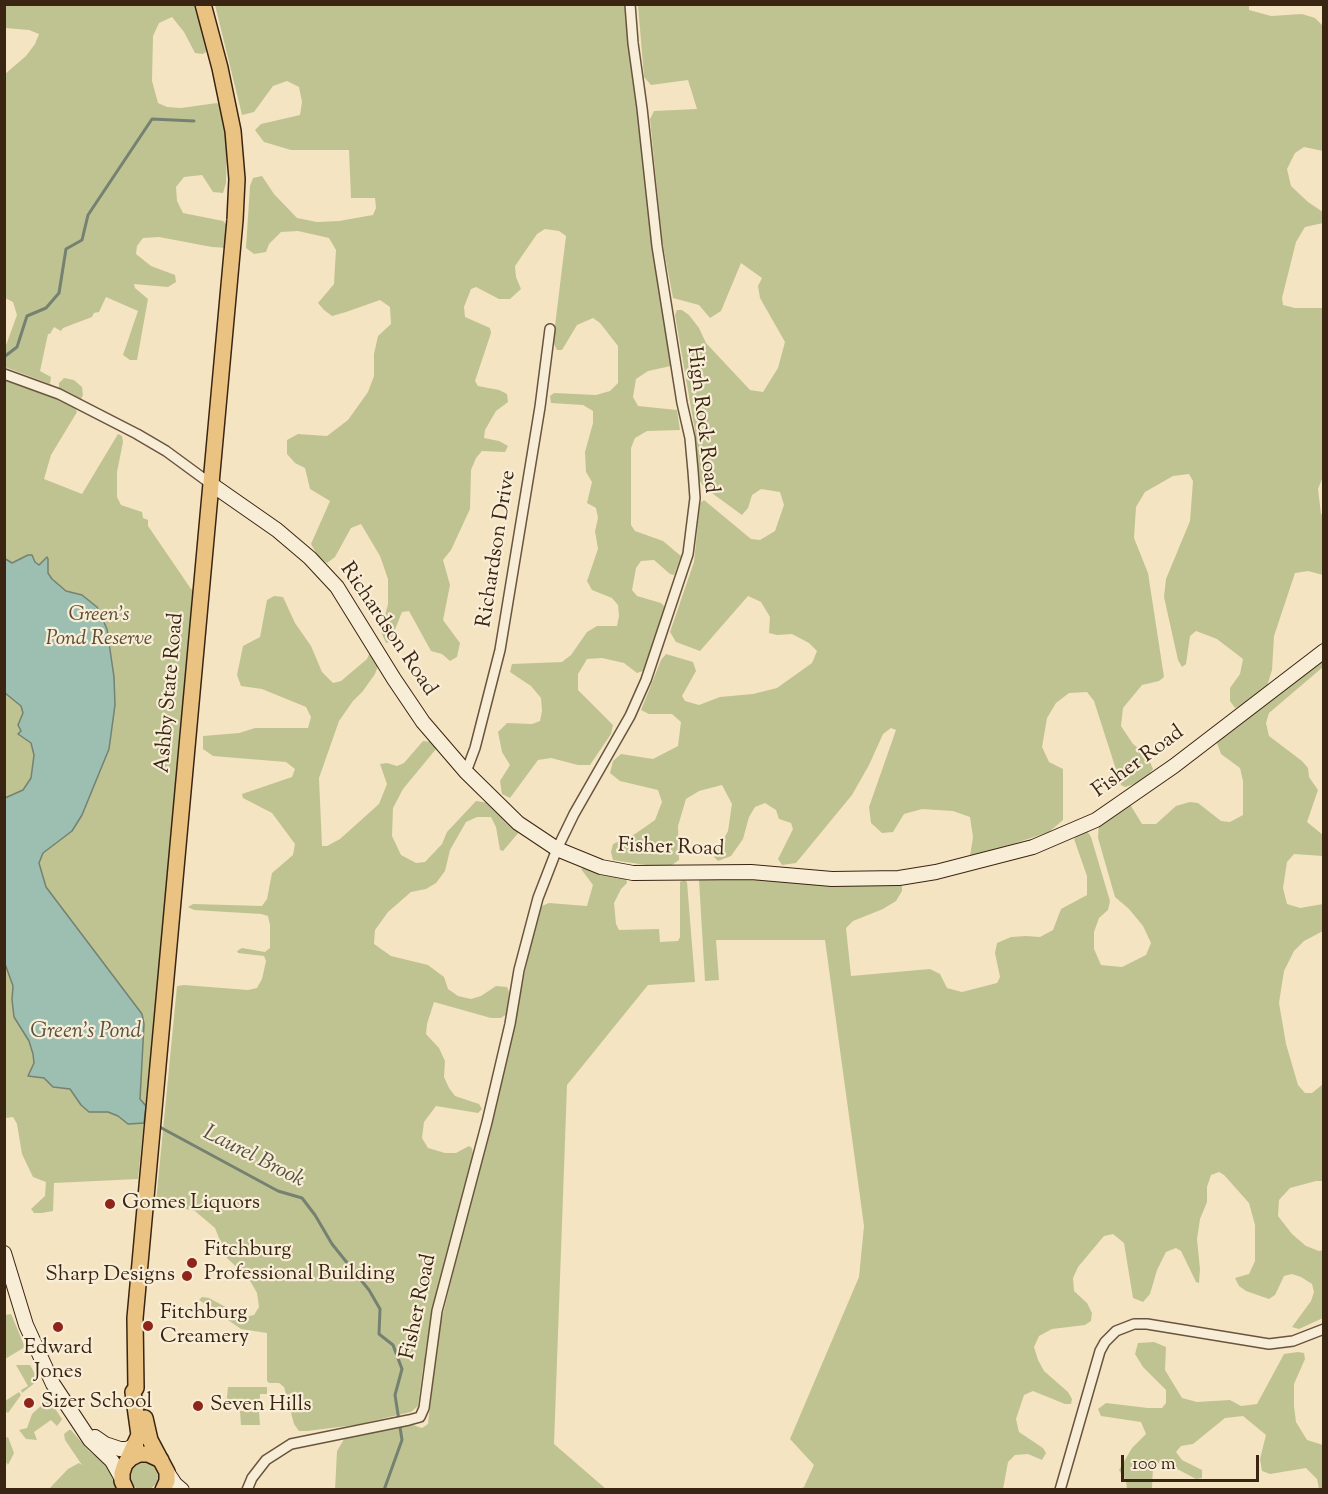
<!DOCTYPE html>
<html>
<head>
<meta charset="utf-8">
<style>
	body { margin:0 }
	#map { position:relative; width:1328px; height:1494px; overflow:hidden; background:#f5e4c2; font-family:"Sorts Mill Goudy",serif }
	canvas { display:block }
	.frame { position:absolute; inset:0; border:6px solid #3a2412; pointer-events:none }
	.scale { position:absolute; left:1121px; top:1455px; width:138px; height:27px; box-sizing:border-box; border:3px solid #3a2412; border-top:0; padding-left:8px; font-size:18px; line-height:21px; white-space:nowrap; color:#3a2412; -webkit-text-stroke:4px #f8edd7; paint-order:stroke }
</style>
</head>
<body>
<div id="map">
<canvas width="1328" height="1494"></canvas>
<div class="frame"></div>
<div class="scale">100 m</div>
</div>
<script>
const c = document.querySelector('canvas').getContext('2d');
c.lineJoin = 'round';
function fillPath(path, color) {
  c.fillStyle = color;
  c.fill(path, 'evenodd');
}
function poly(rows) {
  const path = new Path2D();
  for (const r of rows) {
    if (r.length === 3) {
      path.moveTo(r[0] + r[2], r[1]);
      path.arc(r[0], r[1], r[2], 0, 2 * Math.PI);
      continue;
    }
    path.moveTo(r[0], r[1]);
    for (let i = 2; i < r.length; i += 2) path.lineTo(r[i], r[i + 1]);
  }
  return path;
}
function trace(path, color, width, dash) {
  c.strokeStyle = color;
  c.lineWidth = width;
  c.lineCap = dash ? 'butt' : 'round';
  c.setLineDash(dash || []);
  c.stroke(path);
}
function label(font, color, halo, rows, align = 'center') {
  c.font = font + ' "Sorts Mill Goudy",serif';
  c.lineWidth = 4.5;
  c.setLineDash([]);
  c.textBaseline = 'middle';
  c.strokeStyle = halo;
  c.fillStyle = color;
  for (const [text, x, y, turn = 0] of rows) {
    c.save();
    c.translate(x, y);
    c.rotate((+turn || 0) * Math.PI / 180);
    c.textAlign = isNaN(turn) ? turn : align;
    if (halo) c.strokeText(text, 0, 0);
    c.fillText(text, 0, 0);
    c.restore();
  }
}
const green = poly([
	[1249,4,1249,10,1271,16,1302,14,1315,18,1323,26,1323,151,1304,147,1295,153,1287,169,1291,186,1308,202,1323,212,1323,223,1305,227,1296,242,1282,298,1283,305,1295,308,1323,308,1324,474,1318,489,1321,514,1323,515,1323,575,1308,571,1295,573,1274,636,1272,670,1267,686,1245,704,1235,708,1230,701,1230,688,1240,674,1243,659,1217,639,1196,631,1190,636,1186,664,1182,667,1178,660,1164,597,1166,579,1190,521,1193,481,1189,474,1173,476,1145,492,1136,507,1134,538,1148,573,1164,677,1159,681,1142,685,1123,708,1121,726,1133,744,1147,755,1153,769,1144,781,1125,787,1121,785,1094,701,1087,692,1069,693,1056,703,1047,718,1042,747,1049,762,1063,769,1063,820,1049,832,979,855,970,856,973,837,970,817,953,811,922,809,904,814,893,832,882,833,871,823,869,807,896,730,891,728,883,734,869,765,852,795,796,863,782,865,778,859,793,829,791,823,779,819,776,810,765,803,755,807,749,817,743,839,731,856,718,861,714,857,728,831,732,804,722,785,699,791,686,799,678,826,679,860,672,865,646,865,613,860,611,852,613,844,635,834,655,820,662,802,658,790,620,781,610,773,613,761,621,754,653,759,678,746,681,722,672,714,649,714,641,710,661,660,666,654,693,662,696,671,682,696,685,701,699,705,720,697,753,694,777,688,812,663,817,651,809,643,792,634,777,635,769,633,770,617,761,602,748,596,700,651,676,642,670,632,694,562,700,503,704,500,751,539,760,540,775,531,784,505,780,492,761,489,752,495,748,508,742,515,705,488,699,480,695,431,675,315,677,310,682,310,689,315,699,328,706,343,750,390,763,392,778,368,785,342,760,298,758,286,762,278,741,263,721,311,710,318,699,305,673,298,662,240,650,119,654,111,697,109,688,80,651,85,644,77,638,5],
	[5,5,195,5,207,51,203,54,195,53,184,32,172,17,159,23,153,36,152,81,158,103,167,107,181,108,217,103,220,106,227,144,226,183,223,193,213,192,202,175,184,177,176,187,177,201,183,213,223,221,232,230,228,248,212,247,159,237,143,238,137,246,136,254,151,266,175,275,176,282,168,287,134,284,135,288,148,299,137,360,130,360,123,355,138,311,106,297,99,312,94,313,92,317,63,328,61,331,54,327,50,334,48,334,40,371,51,377,50,384,5,367,5,348,17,315,13,302,5,298,5,74,26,56,35,44,39,34,29,30,5,28],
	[215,5,626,5,647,197,671,366,648,371,636,379,633,397,638,406,677,410,680,430,647,431,635,438,631,448,631,525,635,531,663,541,681,556,674,575,670,574,654,560,641,561,636,568,632,590,637,596,661,603,665,607,643,671,637,673,624,663,602,658,587,659,578,674,578,690,613,725,611,734,590,765,578,765,551,758,538,760,510,798,502,794,500,781,510,765,502,752,498,732,507,723,532,724,540,721,542,711,541,698,531,686,510,672,512,664,562,662,571,655,587,632,597,626,617,626,619,616,618,605,612,598,592,590,587,581,598,549,595,531,598,518,596,508,587,503,592,482,586,472,585,452,593,423,593,411,583,405,551,403,550,396,554,393,596,395,610,391,618,383,618,346,600,323,593,318,577,325,562,350,557,350,553,342,566,236,559,231,545,229,537,234,515,266,516,277,521,289,510,299,499,299,476,287,471,289,464,307,465,317,490,328,491,333,475,381,478,386,499,390,507,394,508,402,496,411,485,430,484,438,499,441,508,446,505,452,482,451,476,458,471,470,470,509,451,550,443,560,450,585,443,620,460,643,457,657,450,661,442,654,431,651,409,611,402,612,390,642,386,643,381,632,388,604,388,579,380,556,361,524,351,528,335,557,327,563,319,558,311,544,330,501,310,489,305,468,295,463,287,454,287,440,298,434,327,436,348,420,368,392,374,376,374,354,378,336,391,324,390,307,380,300,346,312,332,316,324,310,318,303,334,284,335,266,336,250,329,238,298,231,281,232,269,244,266,252,254,254,246,248,250,186,253,178,262,176,274,194,297,218,317,222,339,221,373,215,376,208,375,198,351,198,349,150,291,150,264,142,255,130,261,124,300,115,302,102,299,87,287,81,273,86,254,112,242,115],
	[5,378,29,386,75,408,77,412,51,455,44,479,82,494,118,434,122,436,123,442,117,472,117,497,121,505,142,512,143,518,148,520,148,526,191,589,198,590,138,1179,54,1183,53,1211,42,1213,34,1213,31,1209,45,1196,46,1182,33,1177,22,1154,17,1124,13,1117,5,1118],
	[64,378,74,380,82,387,83,395,81,399,59,388,59,383],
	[274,596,283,597,295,623,311,646,322,672,333,683,341,681,367,659,370,652,379,663,375,674,363,691,353,701,339,721,319,778,322,846,327,846,340,839,379,804,387,784,380,764,387,763,397,766,404,763,423,741,433,742,436,749,403,789,393,808,392,836,401,855,416,863,425,862,442,844,447,832,476,801,489,803,520,831,503,851,500,850,496,827,491,817,477,817,466,822,450,850,445,871,436,883,426,889,411,892,388,912,375,930,374,944,391,956,428,965,444,977,448,989,458,996,471,999,481,996,496,986,507,987,509,992,507,1014,501,1018,491,1018,434,1002,427,1024,426,1034,439,1048,445,1061,444,1077,449,1088,455,1096,479,1104,482,1109,478,1113,436,1106,424,1122,422,1138,428,1148,445,1153,456,1153,469,1146,472,1148,473,1154,433,1309,425,1354,427,1360,423,1367,418,1406,411,1412,355,1425,307,1431,299,1431,294,1424,284,1387,279,1383,269,1383,267,1381,267,1333,241,1329,199,1300,202,1297,209,1298,244,1317,254,1315,259,1307,257,1293,249,1279,227,1258,215,1228,195,1211,156,1202,177,986,184,985,248,990,257,988,262,979,266,961,264,956,238,953,237,951,242,948,265,952,270,948,270,925,268,916,261,914,194,910,188,907,193,904,262,906,267,899,272,873,293,855,295,844,272,813,243,798,242,794,292,777,295,769,286,762,213,756,203,749,203,736,239,733,255,728,308,728,311,717,306,707,262,689,241,686,237,675,243,646,260,637,267,600],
	[1323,656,1323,667,1269,713,1266,723,1269,736,1302,761,1308,768,1309,777,1318,790,1307,822,1323,835,1323,856,1294,854,1287,862,1283,888,1287,904,1300,908,1323,904,1323,931,1304,941,1294,951,1284,971,1279,1003,1286,1044,1298,1085,1305,1093,1312,1093,1323,1084,1323,1181,1316,1181,1290,1188,1279,1200,1278,1216,1292,1234,1306,1246,1319,1251,1323,1250,1323,1318,1299,1329,1292,1327,1311,1301,1314,1292,1312,1284,1301,1277,1292,1274,1284,1276,1275,1295,1269,1299,1246,1291,1239,1286,1235,1278,1249,1274,1255,1261,1255,1225,1249,1203,1224,1175,1219,1172,1211,1175,1207,1187,1207,1202,1200,1219,1197,1239,1200,1269,1199,1283,1196,1282,1181,1251,1176,1248,1166,1252,1157,1270,1150,1294,1143,1302,1133,1298,1124,1243,1113,1234,1104,1236,1078,1267,1073,1278,1074,1291,1087,1303,1092,1313,1091,1321,1085,1325,1052,1329,1039,1336,1034,1347,1038,1360,1044,1371,1068,1392,1072,1399,1071,1404,1065,1404,1033,1391,1024,1395,1016,1419,1019,1432,1043,1448,1046,1453,1042,1460,1028,1454,1015,1455,1008,1462,1003,1489,800,1489,804,1487,814,1465,790,1439,859,1277,864,1226,825,940,716,940,719,980,705,981,699,880,701,877,893,883,902,886,902,891,896,901,883,909,853,921,846,928,851,976,930,969,940,974,947,988,962,992,997,983,1000,977,995,953,997,943,1011,937,1026,936,1040,937,1053,930,1061,909,1087,895,1087,876,1074,839,1079,834,1087,831,1091,837,1110,901,1108,910,1099,918,1094,932,1094,949,1101,965,1122,967,1146,955,1151,943,1143,926,1129,909,1115,897,1098,838,1099,823,1126,806,1131,806,1142,824,1156,824,1176,806,1190,802,1198,803,1221,821,1230,822,1243,815,1243,781,1240,768,1221,754,1217,743,1219,738],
	[589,866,626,878,627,883,621,889,614,903,616,924,619,930,659,929,660,942,678,941,680,937,680,882,684,880,687,882,695,982,648,985,567,1085,554,1444,606,1489,335,1490,337,1451,346,1436,394,1427,413,1425,422,1428,428,1424,438,1334,512,1035,536,917,542,906,549,903,587,906,593,885,581,869],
	[11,1314,25,1347,5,1359,5,1315],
	[1154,1342,1166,1347,1165,1370,1182,1398,1197,1402,1230,1400,1241,1406,1257,1404,1284,1354,1298,1352,1304,1353,1305,1359,1294,1384,1294,1406,1296,1422,1307,1440,1323,1445,1323,1489,1319,1489,1317,1479,1306,1468,1270,1474,1262,1471,1260,1459,1266,1435,1243,1416,1225,1418,1193,1444,1181,1446,1176,1452,1182,1460,1202,1470,1202,1478,1196,1479,1162,1461,1153,1467,1152,1489,1127,1489,1126,1481,1119,1470,1132,1448,1146,1434,1141,1422,1101,1416,1098,1409,1106,1403,1148,1408,1162,1408,1166,1403,1166,1390,1143,1367,1135,1354,1138,1343],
	[16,1365,30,1365,37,1378,36,1382,22,1393,21,1390,28,1386],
	[228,1387,267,1387,267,1394,260,1394,260,1407,226,1407],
	[19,1392,21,1395,8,1413,5,1411,5,1401],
	[46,1395,62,1419,61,1421,57,1426,51,1420,34,1432,37,1440,26,1439,19,1430,27,1428,32,1414,44,1403,40,1396],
	[240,1411,259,1411,260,1425,241,1425],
	[69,1430,71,1430,89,1451,105,1463,112,1476,116,1489,48,1490,68,1469,79,1463,82,1465,65,1440,64,1434],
	[8,1437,14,1453,8,1465,5,1461,4,1439],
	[144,1476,14]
]);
const water = poly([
	[28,555,32,555,35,562,39,565,47,557,48,559,48,573,52,579,66,591,82,595,97,607,107,629,114,677,115,705,109,749,82,815,72,831,43,853,39,863,46,887,142,1014,144,1024,140,1099,146,1106,144,1123,128,1124,118,1116,108,1112,89,1112,81,1105,70,1089,53,1087,44,1078,28,1076,34,1063,33,1054,29,1041,14,1017,12,1000,13,986,4,961,5,798,23,790,31,778,34,755,31,743,18,734,21,731,18,725,23,713,21,706,5,693,4,558,12,563,28,555]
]);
const stream = poly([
	[4,357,17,347,27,316,46,308,59,293,66,249,82,240,88,215,152,119,194,121],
	[156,1125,278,1191,302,1198,315,1215,332,1244,369,1290,380,1309,379,1334,393,1345,402,1369,395,1395,402,1440,384,1490]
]);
const street = poly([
	[4,374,59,394,137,434,166,451,211,484],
	[466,772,475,748,500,650,540,407,550,329],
	[247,1490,252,1478,266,1460,291,1444,409,1420,420,1417,424,1408,437,1311,487,1122,510,1024,519,970,538,898,557,849,574,814,630,716,646,680,688,554,695,498,693,471,690,438,682,403,657,246,642,108,633,43,630,4],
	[1060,1490,1100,1351,1105,1342,1116,1331,1134,1324,1147,1324,1269,1344,1293,1341,1324,1329]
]);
const secondary = poly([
	[211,484,277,530,310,558,337,587,394,679,423,722,466,772,518,823,557,849,601,867,633,873,751,872,832,879,899,878,936,872,1033,847,1096,820,1174,766,1324,651],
	[4,1253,26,1325,53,1384,90,1440,112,1461,121,1477],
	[95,1437,105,1444,120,1449,127,1449,136,1445],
	[167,1472,175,1484,182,1490]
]);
const primary = poly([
	[145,1418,150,1440,167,1472,167,1481,163,1490],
	[127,1461,139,1435,133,1392,136,1388,135,1318,235,220,237,179,233,131,220,68,203,4],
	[126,1490,122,1481,122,1473,125,1464,131,1458,139,1454,148,1454,161,1460]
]);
const markers = [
	[110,1204,6,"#8f2418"],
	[192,1263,6,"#8f2418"],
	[187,1276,6,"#8f2418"],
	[148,1326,6,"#8f2418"],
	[58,1327,6,"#8f2418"],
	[29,1403,6,"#8f2418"],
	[198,1406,6,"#8f2418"]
];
const streetNames = [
	["High Rock Road",701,420,83],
	["Richardson Drive",498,549,-81],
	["Richardson Road",387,630,56],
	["Ashby State Road",171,693,-85],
	["Fisher Road",1139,763,-36],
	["Fisher Road",671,849,2],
	["Fisher Road",420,1307,-78]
];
const parkNames = [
	["Green's",99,616],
	["Pond Reserve",99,640]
];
const poiNames = [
	["Gomes Liquors",122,1204],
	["Fitchburg",204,1251],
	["Professional Building",204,1275],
	["Sharp Designs",175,1276,"right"],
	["Fitchburg",160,1314],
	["Creamery",160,1338],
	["Edward",58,1349,"center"],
	["Jones",58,1373,"center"],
	["Sizer School",41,1403],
	["Seven Hills",210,1406]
];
const waterNames = [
	["Green's Pond",86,1033],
	["Laurel Brook",253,1158,27]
];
fillPath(green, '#bfc391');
fillPath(water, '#9cbfb1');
trace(water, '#758171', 1.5);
trace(stream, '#758171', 3);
trace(street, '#69543e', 12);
trace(secondary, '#3a2412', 16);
trace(primary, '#3a2412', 18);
trace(street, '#f8edd7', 9);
trace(secondary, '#f8edd7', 14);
trace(primary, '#eac281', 15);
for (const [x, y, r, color] of markers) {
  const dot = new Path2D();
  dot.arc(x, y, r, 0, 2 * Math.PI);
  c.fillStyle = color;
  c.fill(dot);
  trace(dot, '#f8edd7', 2);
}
label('21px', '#3a2412', '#f8edd7', streetNames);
label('italic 21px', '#5b4c32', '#f8edd7', parkNames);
label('21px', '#3a2412', '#f8edd7', poiNames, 'left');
label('italic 22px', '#575242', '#f8edd7', waterNames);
</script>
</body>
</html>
